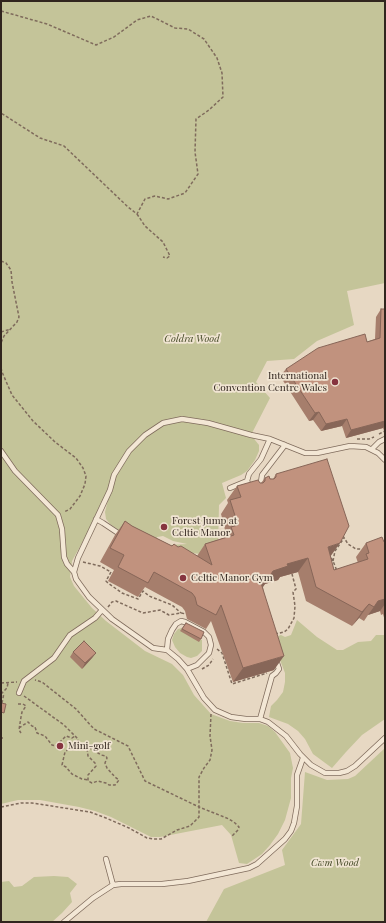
<!DOCTYPE html>
<html>
<head>
<meta charset="utf-8">
<style>
	body { margin:0 }
	#map { position:relative; width:386px; height:923px; overflow:hidden; background:#e7d8c3; font-family:"Playfair Display",serif }
	canvas { display:block }
	.frame { position:absolute; inset:0; border:2px solid #31251e; pointer-events:none }
</style>
</head>
<body>
<div id="map">
<canvas width="386" height="923"></canvas>
<div class="frame"></div>
</div>
<script>
const c = document.querySelector('canvas').getContext('2d');
c.lineJoin = 'round';
function fillPath(path, color) {
  c.fillStyle = color;
  c.fill(path, 'evenodd');
}
function poly(rows) {
  const path = new Path2D();
  for (const r of rows) {
    path.moveTo(r[0], r[1]);
    for (let i = 2; i < r.length; i += 2) path.lineTo(r[i], r[i + 1]);
  }
  return path;
}
function trace(path, color, width, dash) {
  c.strokeStyle = color;
  c.lineWidth = width;
  c.lineCap = dash ? 'butt' : 'round';
  c.setLineDash(dash || []);
  c.stroke(path);
}
function label(font, color, halo, rows, align = 'center') {
  c.font = font + ' "Playfair Display",serif';
  c.lineWidth = 3.5;
  c.setLineDash([]);
  c.textBaseline = 'middle';
  c.strokeStyle = halo;
  c.fillStyle = color;
  for (const [text, x, y, turn = 0] of rows) {
    c.save();
    c.translate(x, y);
    c.rotate((+turn || 0) * Math.PI / 180);
    c.textAlign = isNaN(turn) ? turn : align;
    if (halo) c.strokeText(text, 0, 0);
    c.fillText(text, 0, 0);
    c.restore();
  }
}
const green = poly([
	[1,1,385,1,385,283,347,291,354,325,317,341,294,359,267,361,256,382,270,398,251,435,259,445,259,451,255,460,247,471,241,475,222,483,226,498,219,505,218,547,202,554,191,553,170,548,170,545,187,544,173,541,163,536,157,537,157,540,120,531,110,524,106,519,105,512,110,492,72,561,70,577,74,586,92,608,106,621,145,651,172,664,183,675,194,695,211,714,230,721,243,723,259,723,268,726,275,732,290,753,293,768,291,778,291,798,285,820,278,834,270,845,262,854,247,864,239,863,231,835,222,825,160,837,151,837,111,817,95,811,79,807,40,800,18,800,1,804],
	[297,620,317,637,337,650,343,650,358,642,371,641,376,635,385,635,385,719,362,735,346,752,332,768,313,754,305,739,298,731,288,724,269,717,271,706,277,700,283,692,285,682,285,673,280,660,278,636,281,635,285,637,291,635],
	[182,628,202,640,202,651,197,656,191,658,187,657,180,653,175,647,172,640,174,634,178,629],
	[385,748,385,922,206,922,224,889,285,865,282,850,301,824,305,772,327,780,348,779,355,776],
	[54,876,68,877,77,884,70,893,72,902,62,913,52,922,1,922,1,882,9,881,14,887,22,886,34,877]
]);
const path = poly([
	[1,11,47,24,96,45,114,37,137,20,151,16,175,28,188,29,204,39,217,58,222,73,223,97,209,110,196,119,195,152,198,174,185,193,168,199,155,196,145,199,137,214,128,207,64,146,40,138,1,113],
	[137,214,145,226,163,242,170,256,167,258,163,257],
	[1,261,6,263,11,270,12,282,19,317,17,322,4,336,1,343],
	[1,332,11,329],
	[1,368,2,372,12,395,33,421,55,442,76,458,83,468,86,476,85,484,80,496,70,509,64,512],
	[379,434,385,431],
	[357,439,369,439,374,437],
	[343,536,348,544,356,549,362,549],
	[331,558,333,561,337,571],
	[333,561,335,551,344,538],
	[83,562,100,566,111,572,106,581,108,583,122,593,138,599,143,591,149,596,172,605,181,613],
	[108,607,112,602,116,601,143,613,160,610,169,615,181,613,186,614],
	[275,634,284,632,288,629,294,618,295,606,293,592,296,589,292,574],
	[217,649,222,653,232,684,267,673],
	[202,669,209,665,213,659],
	[1,683,17,682],
	[1,694,7,688,8,683],
	[24,696,64,725,78,739,78,743,85,747,92,749,101,755,106,756,107,758,105,763,107,768,115,777,119,780,115,785,109,785,106,783,98,781,92,783,88,781,88,775,96,766,95,763,88,756,87,748],
	[2,703,4,693],
	[18,704,23,704,26,706,22,712,21,717,19,730,21,733],
	[211,714,210,736,212,750,210,760,204,768,199,777,199,807,229,819,235,823,239,827,238,830,231,837],
	[19,728,28,722,32,726,35,727,37,733,45,736,52,745,56,746,66,736,72,738,75,736],
	[1,738,3,738],
	[82,745,78,749,69,749,65,752,62,765,66,767,72,774,82,779,88,780],
	[1,807,21,803,32,803,90,812,106,818,129,828,147,838,153,839,161,839,177,830,190,826,199,817,199,807,145,781,128,746,94,729,76,709,42,682,35,680]
]);
const service = poly([
	[372,449,379,442,385,439],
	[1,451,15,471,58,515,62,529,64,557,67,564,74,572,76,579,89,597,112,619,153,648,167,650,178,659,187,669,204,698,215,710,231,717,246,719,260,719,268,722,286,736,300,754,311,765,325,773,339,773,347,771,355,766,385,738],
	[230,488,247,481],
	[250,488,247,481,249,474,261,459,270,439],
	[263,489,261,482,262,475,285,445],
	[96,519,103,523,121,535],
	[74,572,78,558,110,490,114,475,129,451,145,435,163,423,182,419,208,423,251,435,270,439,305,453,317,453,350,446,366,447,378,453,385,460],
	[167,650,168,639,172,630,176,624,181,621,185,622,204,632,209,637,211,645,209,653,197,665,187,669],
	[19,693,24,681,54,658,70,635,95,618,102,610],
	[260,719,272,676,276,673,279,669,276,660],
	[106,859,113,885],
	[64,922,93,898,113,885,121,884,162,884,188,881,249,868,257,864,285,839,291,831,294,823,297,806,297,775,303,758]
]);
const wall = poly([
	[381,309,385,309,385,433,383,428,346,438,342,426,321,431,313,420,309,421,280,376,286,369,375,339,376,317],
	[276,474,330,556,334,570,358,563,356,557,366,543,385,542,385,621,383,614,381,615,380,611,368,615,364,621,359,618,352,626,306,601,298,572,280,577,278,580,265,584,263,587,274,670,233,682,211,621,206,629,187,619,185,611,182,607,145,587,138,597,108,581,114,570,100,562,115,535,125,521,132,526,172,546,197,556,205,544,223,538,226,534,221,514,228,503,227,500,237,486,261,483,265,478,273,479],
	[186,623,201,639,199,642,180,631],
	[73,652,96,653,92,658,82,669,70,657]
]);
const shadedWall = poly([
	[319,412,313,420,309,421,315,413],
	[347,419,342,426,321,431,326,424],
	[385,421,385,425,383,428,346,438,351,430],
	[340,543,330,557,328,547],
	[308,558,298,572,280,577,278,580,265,584,256,596,261,583,273,571,287,564],
	[385,599,385,604,380,611,368,615,378,601],
	[369,604,359,618,352,626,362,612],
	[96,653,92,658,82,669,85,663],
	[284,656,274,670,233,682,243,668]
]);
const building = poly([
	[381,309,385,309,385,421,351,430,347,419,326,424,319,412,315,413,286,369,318,348,365,334,367,342,380,338,381,309],
	[327,459,349,526,340,543,328,547,334,570,368,559,366,554,369,553,366,543,382,537,384,542,385,542,385,599,378,601,374,607,369,604,362,612,316,587,308,558,287,564,288,566,273,571,266,582,261,583,284,656,243,668,221,605,216,615,197,605,195,597,192,593,154,572,148,583,118,567,124,555,110,548,125,521,132,526,172,546,174,544,178,547,181,546,212,565,205,544,234,535,231,527,238,525,230,500,241,497,237,486,258,480,260,483,263,483,265,481,265,478,269,476,270,479,274,479,276,477,276,474,327,459],
	[186,623,204,632,201,639,182,629,186,623],
	[84,641,96,653,85,663,73,652,84,641],
	[1,703,6,704,4,713,1,712,1,703]
]);
const markers = [
	[335,382,4,"#86343f"],
	[164,527,4,"#86343f"],
	[183,578,4,"#86343f"],
	[60,746,4,"#86343f"]
];
const parkNames = [
	["Coldra Wood",192,339],
	["Cwm Wood",335,863]
];
const poiNames = [
	["International",327,376,"right"],
	["Convention Centre Wales",327,388,"right"],
	["Forest Jump at",172,521],
	["Celtic Manor",172,533],
	["Celtic Manor Gym",191,578],
	["Mini-golf",68,746]
];
fillPath(green, '#c4c499');
trace(service, '#7f6b5c', 6);
trace(path, '#7f6b5c', 1.5, [3, 2]);
trace(service, '#f3e7d5', 4.5);
fillPath(wall, '#a67e6c');
fillPath(shadedWall, '#876658');
fillPath(building, '#c1927e');
trace(building, '#876658', 1);
for (const [x, y, r, color] of markers) {
  const dot = new Path2D();
  dot.arc(x, y, r, 0, 2 * Math.PI);
  c.fillStyle = color;
  c.fill(dot);
  trace(dot, '#f0e4d2', 1.5);
}
label('italic 10px', '#464b28', '#f0e4d2', parkNames);
label('10px', '#31251e', '#f0e4d2', poiNames, 'left');
</script>
</body>
</html>
